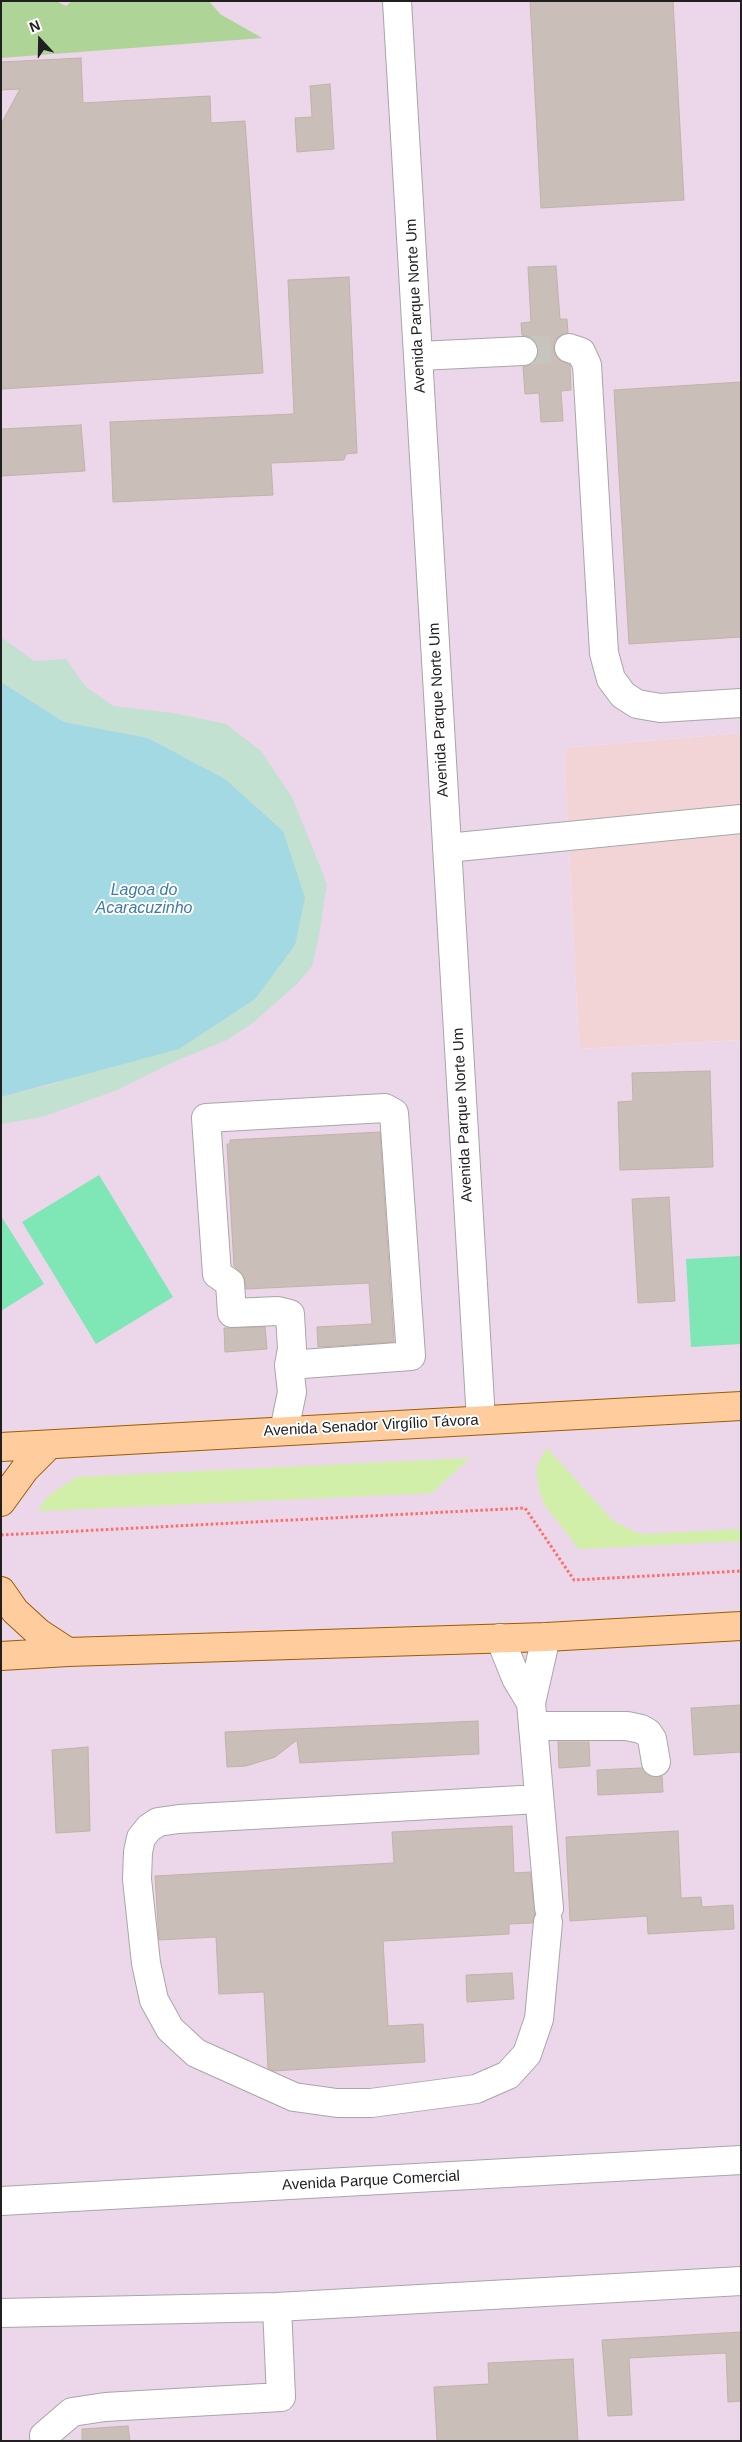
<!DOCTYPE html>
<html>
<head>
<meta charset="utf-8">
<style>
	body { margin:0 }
	#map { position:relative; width:742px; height:2442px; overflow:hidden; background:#f1ede6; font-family:Arial,sans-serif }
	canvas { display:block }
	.frame { position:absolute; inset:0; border:2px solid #202020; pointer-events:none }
	.north { position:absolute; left:15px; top:15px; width:50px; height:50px; -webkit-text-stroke:4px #fff; paint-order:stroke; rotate:339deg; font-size:14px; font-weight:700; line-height:20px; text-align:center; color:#202020 }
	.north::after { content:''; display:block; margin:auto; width:18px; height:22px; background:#202020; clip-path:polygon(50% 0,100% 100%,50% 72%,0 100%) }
</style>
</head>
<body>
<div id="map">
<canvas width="742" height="2442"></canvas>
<div class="frame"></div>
<div class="north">N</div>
</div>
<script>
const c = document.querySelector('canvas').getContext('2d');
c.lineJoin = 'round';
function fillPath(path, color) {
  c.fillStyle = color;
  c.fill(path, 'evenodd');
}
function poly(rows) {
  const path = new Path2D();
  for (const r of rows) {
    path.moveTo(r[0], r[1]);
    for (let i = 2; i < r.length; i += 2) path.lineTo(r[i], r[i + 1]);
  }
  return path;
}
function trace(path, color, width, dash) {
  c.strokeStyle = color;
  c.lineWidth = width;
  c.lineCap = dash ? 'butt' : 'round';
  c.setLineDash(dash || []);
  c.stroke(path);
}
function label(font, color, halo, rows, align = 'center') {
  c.font = font + ' Arial,sans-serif';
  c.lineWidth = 4;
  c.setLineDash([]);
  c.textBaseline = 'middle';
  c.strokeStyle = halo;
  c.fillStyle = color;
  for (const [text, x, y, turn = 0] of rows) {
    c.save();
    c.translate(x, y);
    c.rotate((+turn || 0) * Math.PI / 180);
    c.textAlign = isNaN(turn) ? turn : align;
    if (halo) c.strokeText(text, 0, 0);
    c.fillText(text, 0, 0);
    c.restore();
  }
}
const commercial = poly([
	[741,733,741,1040,579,1049,564,748]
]);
const industrial = poly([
	[1,1,741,1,741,733,564,748,579,1049,741,1040,741,2441,1,2441]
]);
const grass = poly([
	[547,1448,613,1521,631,1530,643,1534,741,1529,741,1541,579,1549,546,1507,540,1493,537,1478,537,1465],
	[470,1458,432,1493,38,1511,47,1497,76,1477]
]);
const forest = poly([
	[1,1,56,1,66,6,72,1,209,1,220,14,262,38,1,58]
]);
const wetland = poly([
	[1,637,34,661,66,659,86,687,113,706,173,713,226,724,261,751,292,797,327,884,319,936,312,966,298,983,254,1022,227,1040,178,1060,117,1090,42,1117,1,1124,1,1097,57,1083,283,831,225,779,148,738,64,722,1,682]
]);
const pitch = poly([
	[99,1175,173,1297,96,1344,22,1222],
	[1,1216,44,1284,1,1311],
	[741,1256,741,1344,691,1347,686,1259]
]);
const water = poly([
	[1,682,64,722,148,738,225,779,283,831,305,898,295,945,255,999,179,1049,1,1097]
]);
const building = poly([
	[530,1,673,1,684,200,541,208,530,1],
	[81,58,83,103,210,96,211,123,245,121,263,373,1,389,1,124,20,89,1,90,1,62,81,58],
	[330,84,334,149,297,152,295,118,312,117,310,86,330,84],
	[556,266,560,319,567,319,568,333,558,337,554,343,554,351,558,359,570,365,571,390,561,391,563,421,541,422,539,393,525,394,523,367,531,364,537,359,539,350,536,343,531,337,522,335,521,323,531,322,528,267,556,266],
	[349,277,357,453,346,454,344,460,271,463,273,495,113,502,110,422,294,414,288,280,349,277],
	[741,382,741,637,629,644,614,390,741,382],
	[81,425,85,471,1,476,1,429,81,425],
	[710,1071,713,1167,620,1170,618,1102,633,1101,632,1073,710,1071],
	[380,1132,394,1342,318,1347,317,1327,372,1324,369,1283,246,1289,244,1276,234,1266,227,1144,230,1144,230,1140,380,1132],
	[669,1197,675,1301,638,1303,632,1199,669,1197],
	[265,1327,267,1349,225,1352,224,1328,265,1327],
	[741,1705,741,1752,694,1755,691,1708,741,1705],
	[478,1721,479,1754,300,1763,297,1740,275,1757,246,1766,227,1767,225,1732,478,1721],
	[558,1742,589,1742,590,1766,559,1768,558,1742],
	[88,1747,90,1831,56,1833,52,1750,88,1747],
	[642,1768,650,1776,662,1776,663,1792,598,1795,597,1770,642,1768],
	[512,1826,514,1873,530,1872,535,1914,532,1923,509,1924,509,1934,383,1941,388,2026,423,2024,425,2062,273,2071,268,2068,264,1992,219,1994,216,1937,159,1940,155,1876,394,1863,392,1832,512,1826],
	[678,1831,681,1898,701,1897,702,1907,733,1905,734,1929,648,1934,647,1916,570,1921,566,1837,678,1831],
	[512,1973,514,1999,467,2002,466,1975,512,1973],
	[741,2332,741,2401,728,2402,726,2353,629,2358,632,2415,608,2416,602,2340,741,2332],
	[573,2359,578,2441,437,2441,434,2387,489,2384,488,2363,573,2359],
	[128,2426,130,2441,82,2441,82,2429,128,2426]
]);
const minorTunnel = poly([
	[523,351,569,348]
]);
const path = poly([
	[1,1535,525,1508,574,1580,741,1571]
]);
const minor = poly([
	[397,1,481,1420],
	[569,348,581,352,587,365,604,653,611,679,623,695,637,704,660,708,741,703],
	[419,356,523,351],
	[447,848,741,819],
	[284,1431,292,1392,289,1365,292,1349,290,1314,278,1311,232,1313,230,1283,217,1274,206,1118,385,1108,394,1113,411,1356,289,1365],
	[546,1637,531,1703,549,1908],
	[500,1638,516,1678,531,1703],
	[533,1726,627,1726,641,1729,648,1733,652,1739,656,1762],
	[539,1799,179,1819,158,1822,149,1828,141,1838,138,1852,137,1879,146,1963,154,2000,170,2029,196,2053,294,2097,337,2103,371,2103,476,2089,508,2075,527,2054,539,2019,548,1922],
	[1,2201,741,2160],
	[1,2313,277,2307,741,2281],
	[45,2441,44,2436,72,2412,105,2407,281,2397,277,2307]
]);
const major = poly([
	[1,1447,741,1406],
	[1,1502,25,1469,49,1445],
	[1,1591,15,1611,39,1633,68,1652],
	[1,1656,68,1652,546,1637,741,1626]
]);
const streetNames = [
	["Avenida Parque Norte Um",416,306,-93],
	["Avenida Parque Norte Um",439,710,-93],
	["Avenida Parque Norte Um",463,1115,-93],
	["Avenida Senador Virgílio Távora",371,1426,-3],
	["Avenida Parque Comercial",371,2181,-3]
];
const waterNames = [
	["Lagoa do",144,891],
	["Acaracuzinho",144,909]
];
fillPath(commercial, '#f3d4d6');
fillPath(industrial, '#ebd7e9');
fillPath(grass, '#d1efa9');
fillPath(forest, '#aed498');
fillPath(wetland, '#c2e1d0');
fillPath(pitch, '#7fe6b6');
fillPath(water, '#a3d9e2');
fillPath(building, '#cabeb9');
trace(building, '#c4b2a7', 1);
trace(minorTunnel, '#c7c4be', 28, [28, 14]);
trace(minor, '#a7a7a7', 30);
trace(major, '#9c5c00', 30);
trace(path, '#ff6d69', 3, [2.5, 2.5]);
trace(minor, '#fff', 28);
trace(major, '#ffcd9d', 28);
label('15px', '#202020', '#fff', streetNames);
label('italic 16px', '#3f7ca7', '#fff', waterNames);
</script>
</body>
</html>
